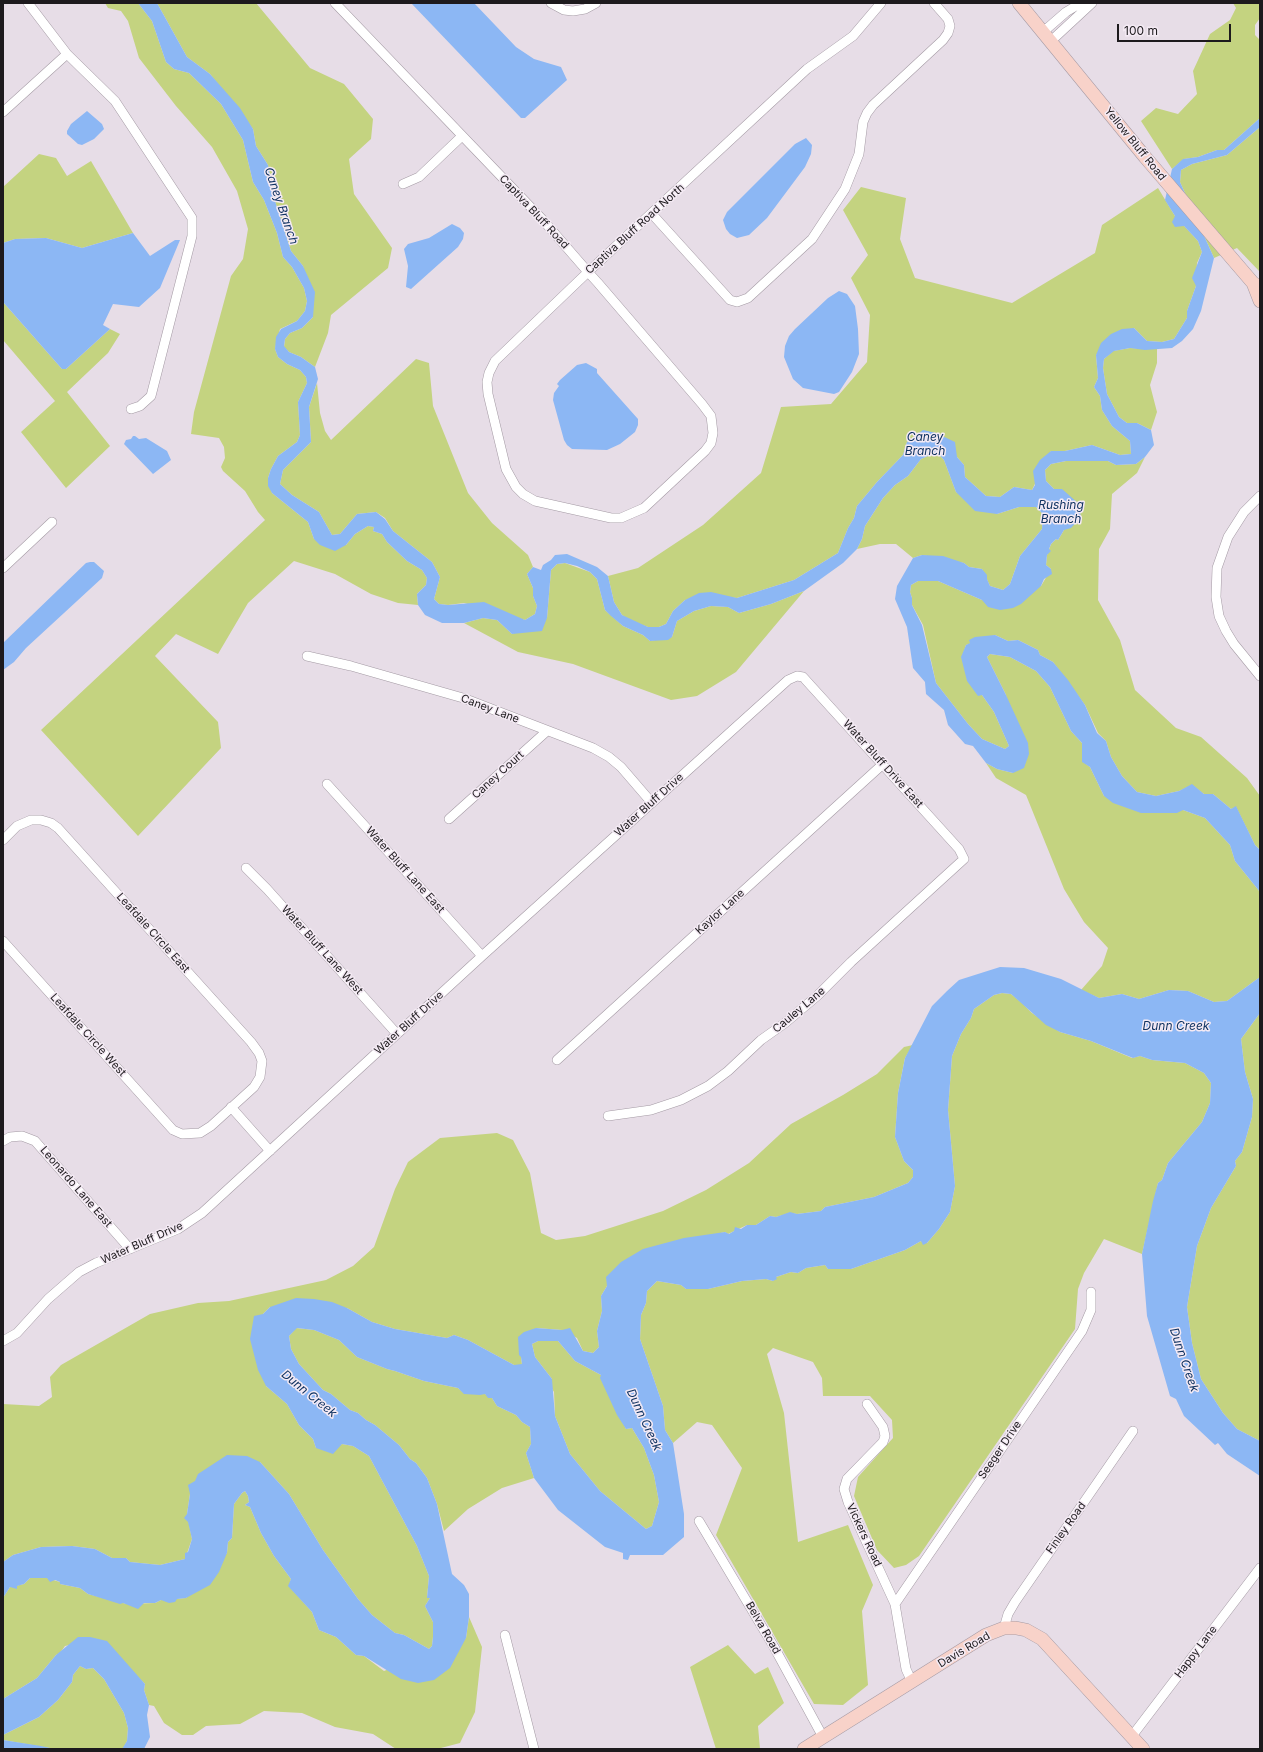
<!DOCTYPE html>
<html>
<head>
<meta charset="utf-8">
<style>
	body { margin:0 }
	#map { position:relative; width:1263px; height:1752px; overflow:hidden; background:#e7dde7; font-family:Inter,sans-serif }
	canvas { display:block }
	.frame { position:absolute; inset:0; border:4px solid #1d1a1d; pointer-events:none }
	.scale { position:absolute; left:1117px; top:24px; width:114px; height:18px; box-sizing:border-box; border:2px solid #1d1a1d; border-top:0; padding-left:5px; font-size:12px; line-height:14px; white-space:nowrap; color:#1d1a1d; -webkit-text-stroke:3px #f4eaf4; paint-order:stroke }
</style>
</head>
<body>
<div id="map">
<canvas width="1263" height="1752"></canvas>
<div class="frame"></div>
<div class="scale">100 m</div>
</div>
<script>
const c = document.querySelector('canvas').getContext('2d');
c.lineJoin = 'round';
function fillPath(path, color) {
  c.fillStyle = color;
  c.fill(path, 'evenodd');
}
function poly(rows) {
  const path = new Path2D();
  for (const r of rows) {
    path.moveTo(r[0], r[1]);
    for (let i = 2; i < r.length; i += 2) path.lineTo(r[i], r[i + 1]);
  }
  return path;
}
function trace(path, color, width, dash) {
  c.strokeStyle = color;
  c.lineWidth = width;
  c.lineCap = dash ? 'butt' : 'round';
  c.setLineDash(dash || []);
  c.stroke(path);
}
function label(font, color, halo, rows, align = 'center') {
  c.font = font + ' Inter,sans-serif';
  c.lineWidth = 3;
  c.setLineDash([]);
  c.textBaseline = 'middle';
  c.strokeStyle = halo;
  c.fillStyle = color;
  for (const [text, x, y, turn = 0] of rows) {
    c.save();
    c.translate(x, y);
    c.rotate((+turn || 0) * Math.PI / 180);
    c.textAlign = isNaN(turn) ? turn : align;
    if (halo) c.strokeText(text, 0, 0);
    c.fillText(text, 0, 0);
    c.restore();
  }
}
const green = poly([
	[105,3,138,3,152,21,166,62,174,69,189,73,221,104,243,140,253,182,264,200,277,233,283,257,292,267,304,288,307,301,305,311,297,321,280,329,275,349,278,357,287,364,300,370,306,377,307,383,298,402,300,435,297,442,278,456,271,469,268,478,272,493,308,522,314,539,346,545,355,534,368,526,374,527,373,531,382,534,387,542,407,561,422,570,427,578,426,585,417,594,418,605,398,603,371,594,335,574,294,561,248,603,218,654,176,634,155,656,218,722,221,748,138,836,41,730,265,520,258,512,245,491,223,471,221,467,225,458,224,447,219,438,191,434,194,412,231,276,243,259,248,229,237,191,212,147,176,106,139,58,128,21,121,11,108,8],
	[157,3,256,3,310,68,344,84,373,119,371,139,349,159,354,194,392,248,388,268,331,315,328,333,315,367,301,357,289,352,284,347,285,339,290,333,302,328,313,317,303,266,291,251,274,198,268,165,256,146,253,129,210,74,187,57],
	[1233,3,1260,3,1260,18,1255,25,1255,35,1260,40,1260,118,1224,150,1217,150,1198,157,1184,159,1172,169,1141,121,1156,108,1178,114,1197,94,1193,71,1210,34,1230,20,1236,8],
	[1260,127,1260,272,1237,248,1214,258,1180,182,1181,170,1192,164,1227,155],
	[39,154,56,158,67,176,91,161,133,233,82,248,46,238,15,239,3,243,3,187],
	[861,187,906,198,900,239,915,278,1012,303,1095,253,1102,225,1158,188,1175,216,1198,241,1202,252,1197,263,1196,286,1187,311,1187,318,1174,339,1162,342,1147,341,1134,328,1096,355,1098,378,1094,387,1100,396,1102,410,1112,426,1130,441,1131,454,1120,455,1092,445,1065,451,1051,451,1032,490,1014,487,1000,497,986,496,965,477,964,465,957,457,907,442,903,455,877,482,857,506,854,518,848,528,838,553,794,580,737,598,727,597,685,600,673,611,666,624,659,627,648,627,631,621,622,615,614,602,608,576,638,568,703,525,761,473,781,407,831,404,867,362,870,315,851,278,868,255,843,210],
	[3,302,62,369,66,369,110,329,120,334,108,353,67,392,110,446,66,488,21,432,55,401,3,340],
	[1130,348,1157,349,1157,363,1150,385,1157,412,1151,430,1137,423,1127,423,1119,417,1107,394,1103,368,1104,359,1113,351],
	[416,359,429,363,433,406,468,493,492,523,528,555,533,567,527,574,533,588,533,596,537,606,535,614,525,620,464,603,448,605,439,604,434,599,440,577,432,562,393,531,385,518,376,512,357,514,340,534,332,535,319,512,292,495,280,484,283,470,311,442,309,407,317,383,320,413,325,431,331,440],
	[937,452,944,460,956,492,997,514,1019,507,1036,507,1043,514,1042,529,1020,556,1010,584,1003,590,990,586,982,569,969,567,964,563,922,555,913,558,896,544,880,544,857,549,862,539,865,526,883,498,895,485,908,476,921,459],
	[1145,457,1137,473,1112,494,1110,529,1099,549,1098,600,1120,640,1135,690,1176,728,1201,737,1247,778,1260,796,1260,850,1255,845,1236,807,1231,809,1213,794,1204,794,1192,785,1179,791,1156,796,1137,792,1122,776,1111,757,1106,741,1098,733,1085,705,1053,662,1040,655,1038,650,1018,640,1008,641,995,635,966,645,962,657,982,695,994,712,1009,746,1005,749,982,739,968,724,936,683,923,625,912,605,912,598,910,592,911,585,918,581,938,581,982,600,1041,586,1051,569,1046,565,1047,555,1051,544,1056,539,1058,540,1064,530,1062,489,1054,489,1046,481,1045,470,1051,464,1066,461,1108,461,1116,465,1136,464],
	[565,563,590,572,597,579,605,610,623,626,643,635,650,641,672,637,677,621,694,611,711,606,728,607,739,613,771,604,804,591,736,672,697,696,671,700,573,664,518,652,464,623,483,618,497,620,512,634,547,618,551,570,557,564],
	[990,654,1010,657,1036,671,1050,687,1071,731,1082,743,1082,761,1090,767,1104,796,1183,810,1205,818,1230,845,1235,861,1260,892,1260,977,1227,1001,1214,1002,1188,991,1169,990,1139,999,1122,994,1099,998,1081,990,1102,966,1108,948,1084,922,1064,889,1026,795,996,778,986,763,997,769,1013,773,1006,695,987,657],
	[1002,993,1011,994,1022,1003,1032,1013,1060,1032,1091,1041,1132,1058,1140,1056,1152,1060,1185,1063,1204,1073,1211,1083,1210,1103,1202,1122,1168,1163,1162,1180,1158,1183,1142,1254,1104,1239,1084,1273,1078,1289,1075,1329,919,1556,906,1565,894,1568,877,1550,854,1496,858,1477,893,1438,892,1420,870,1396,823,1396,822,1378,813,1362,773,1348,767,1354,784,1413,798,1542,848,1525,873,1585,862,1611,868,1685,843,1705,814,1704,716,1535,742,1468,712,1425,697,1422,673,1443,665,1430,663,1406,640,1339,641,1315,646,1303,647,1291,657,1281,681,1285,686,1289,708,1289,742,1281,766,1279,773,1281,776,1277,791,1272,798,1273,806,1268,825,1265,828,1269,851,1269,905,1250,921,1241,927,1243,939,1229,950,1212,955,1186,948,1110,952,1056,961,1034,971,1018,974,1009,994,995],
	[1260,1013,1260,1441,1237,1429,1223,1413,1201,1379,1192,1343,1187,1307,1197,1246,1211,1208,1236,1166,1235,1161,1242,1152,1252,1117,1253,1099,1245,1072,1241,1039],
	[913,1045,905,1058,898,1093,895,1137,904,1161,913,1170,913,1177,908,1183,874,1197,825,1207,821,1211,797,1214,790,1213,776,1217,770,1216,756,1225,747,1225,728,1234,725,1232,709,1236,607,1286,601,1296,602,1311,597,1331,599,1347,593,1353,583,1351,577,1338,562,1330,536,1328,521,1356,522,1365,514,1365,468,1340,454,1335,447,1338,395,1329,372,1322,347,1308,270,1307,263,1314,266,1386,287,1404,299,1425,313,1439,316,1448,338,1446,342,1444,353,1446,369,1456,417,1546,429,1576,427,1598,430,1598,425,1606,433,1622,433,1637,432,1646,429,1649,404,1635,395,1633,372,1615,358,1599,323,1550,289,1494,260,1462,190,1494,187,1514,192,1539,185,1559,160,1565,130,1562,126,1558,112,1558,95,1549,72,1546,41,1547,13,1555,3,1562,3,1404,39,1406,52,1397,50,1377,61,1365,150,1314,198,1303,229,1301,326,1280,353,1266,374,1247,395,1189,408,1162,440,1138,497,1133,513,1140,530,1173,541,1233,556,1240,585,1236,663,1211,706,1190,749,1163,791,1124,843,1095,877,1074,904,1047],
	[296,1328,314,1330,339,1340,357,1357,387,1369,395,1371,424,1381,458,1388,465,1394,485,1394,492,1398,497,1406,516,1415,522,1422,530,1427,531,1444,526,1453,534,1478,502,1488,468,1509,444,1531,437,1504,427,1478,416,1463,410,1459,399,1445,375,1425,366,1420,358,1413,350,1410,331,1394,323,1390,299,1364,291,1349,289,1336],
	[538,1341,558,1341,575,1361,601,1375,626,1429,632,1428,644,1448,654,1475,659,1502,652,1526,646,1529,600,1491,570,1454,555,1416,554,1392,551,1387,552,1379,535,1357,532,1344],
	[245,1491,248,1496,249,1502,245,1505,250,1507,261,1533,274,1556,291,1579,289,1586,312,1612,319,1630,336,1637,356,1655,364,1656,384,1671,466,1638,469,1617,482,1647,475,1712,460,1743,437,1749,396,1749,373,1734,335,1727,302,1713,264,1711,240,1724,206,1726,193,1735,182,1735,164,1723,154,1706,149,1705,144,1690,145,1684,129,1668,76,1641,70,1645,65,1646,60,1653,56,1655,37,1678,3,1699,3,1598,10,1587,24,1584,30,1578,47,1578,60,1582,60,1584,80,1588,88,1594,127,1604,155,1603,161,1600,186,1598,227,1553,228,1542,232,1538,234,1504,242,1493],
	[728,1645,755,1674,768,1667,784,1703,758,1726,760,1749,716,1749,690,1667],
	[80,1666,86,1669,93,1668,104,1679,124,1713,128,1728,127,1741,123,1749,55,1749,3,1740,3,1735,39,1717,58,1700,72,1682,73,1675]
]);
const water = poly([
	[138,3,157,3,187,57,210,74,240,108,253,129,256,146,268,165,274,198,291,251,303,266,315,292,313,317,302,328,290,333,285,339,284,346,289,352,301,357,315,367,318,379,309,407,311,442,283,470,280,484,292,495,319,512,332,535,340,534,357,514,376,512,385,519,393,531,432,562,440,577,434,599,439,604,448,605,484,602,525,620,535,614,537,606,533,596,533,588,527,574,533,567,541,570,543,565,551,560,555,555,567,554,597,567,608,576,614,602,622,615,648,627,659,627,666,624,673,611,685,600,699,593,711,592,737,598,794,580,838,553,848,528,854,518,857,506,877,482,903,455,907,442,923,430,936,433,955,442,957,457,964,465,965,477,986,496,1000,497,1014,487,1032,490,1035,485,1033,471,1040,460,1051,451,1065,451,1092,445,1120,455,1131,454,1130,441,1112,426,1102,410,1100,396,1094,387,1098,378,1096,355,1101,343,1111,334,1122,329,1134,328,1147,341,1162,342,1174,339,1187,318,1187,311,1196,286,1192,278,1202,252,1198,241,1184,226,1175,227,1172,222,1175,216,1165,200,1172,169,1183,159,1198,157,1217,150,1224,150,1260,118,1260,127,1227,155,1192,164,1181,170,1180,182,1214,258,1201,311,1193,329,1182,341,1172,348,1145,350,1130,348,1114,351,1104,359,1103,368,1107,394,1119,417,1127,423,1137,423,1151,430,1154,445,1145,457,1136,464,1116,465,1108,461,1066,461,1051,464,1045,470,1046,481,1054,489,1062,489,1078,503,1081,517,1071,528,1064,530,1058,540,1056,539,1051,544,1049,549,1051,551,1047,555,1046,565,1051,569,1052,574,1044,579,1041,586,1021,604,1013,608,1000,610,988,607,982,600,938,581,918,581,911,585,910,592,912,598,912,605,922,625,936,683,968,724,982,739,1005,749,1009,746,994,712,982,695,978,696,967,681,961,657,966,645,970,643,969,640,975,637,995,635,1008,641,1018,640,1038,650,1040,655,1053,662,1068,680,1085,705,1097,733,1106,741,1111,757,1122,776,1137,792,1156,796,1179,791,1192,784,1204,794,1213,794,1231,809,1236,806,1255,845,1260,850,1260,892,1235,861,1230,845,1205,818,1183,810,1177,813,1141,813,1113,803,1104,796,1090,767,1082,762,1082,743,1071,731,1050,687,1036,671,1010,657,990,654,987,657,1006,695,1028,743,1029,754,1024,768,1013,773,997,769,986,763,973,746,965,744,948,725,944,710,926,694,925,682,913,668,907,627,895,599,897,586,913,558,922,555,943,556,964,563,969,567,982,569,987,575,987,579,990,586,1003,590,1010,584,1020,556,1042,529,1043,514,1036,507,1019,507,997,514,975,511,956,492,944,460,937,452,921,459,908,476,895,485,883,498,865,526,862,539,857,549,843,563,804,591,771,604,739,613,728,607,711,606,694,611,677,621,672,637,668,640,650,641,643,635,623,626,611,616,605,610,597,579,590,572,577,566,565,563,557,564,551,570,547,618,542,631,512,634,497,620,483,618,464,623,442,623,425,615,418,605,417,594,426,585,427,578,422,570,407,561,387,542,382,534,373,531,374,527,368,526,355,534,346,545,335,551,320,545,314,539,308,522,272,493,268,486,268,478,271,469,278,456,297,442,300,435,298,402,307,383,306,377,300,370,287,364,278,357,275,349,276,337,281,329,297,321,305,311,307,301,304,288,292,267,283,257,277,233,264,200,253,182,243,140,221,104,189,73,174,69,166,62,152,21],
	[411,3,474,3,516,47,534,59,561,67,567,80,525,118,521,118],
	[87,111,102,124,104,129,94,139,82,145,78,144,67,134,67,131,71,124],
	[806,138,812,145,811,154,805,167,767,218,749,235,737,238,730,234,726,229,723,220,727,212,795,144],
	[452,224,460,228,464,233,463,239,458,247,411,289,406,287,408,266,404,249,408,244,429,238],
	[133,233,150,256,175,240,180,240,160,288,139,307,113,304,103,325,110,329,66,369,62,369,3,302,3,243,15,239,46,238,82,248],
	[839,291,847,294,855,306,858,329,859,354,852,372,839,392,834,394,803,388,793,379,784,357,785,346,789,336,795,329,828,298],
	[586,363,597,369,597,373,638,419,638,425,635,432,620,444,607,450,572,449,567,445,564,440,553,400,554,393,559,386,557,384,560,380,577,365],
	[133,436,135,436,139,439,146,438,167,451,171,460,153,474,124,444,126,440,131,439],
	[90,562,94,562,104,571,102,578,26,648,14,662,3,670,3,643,86,563],
	[1000,967,1024,968,1061,979,1099,998,1122,994,1139,999,1169,990,1188,991,1214,1002,1227,1001,1260,977,1260,1013,1241,1039,1245,1072,1253,1099,1252,1117,1242,1152,1235,1161,1236,1166,1211,1208,1197,1246,1187,1307,1192,1343,1201,1379,1223,1413,1237,1429,1260,1441,1260,1476,1227,1454,1218,1443,1215,1445,1184,1416,1176,1399,1170,1396,1147,1316,1142,1254,1153,1201,1158,1183,1162,1180,1168,1163,1202,1122,1210,1103,1211,1083,1204,1073,1185,1063,1152,1060,1140,1056,1133,1058,1091,1041,1060,1032,1046,1025,1011,994,1002,993,994,995,974,1009,971,1018,961,1034,952,1056,948,1110,955,1186,950,1212,939,1229,927,1243,923,1245,921,1241,905,1250,851,1269,828,1269,825,1265,806,1268,798,1273,791,1272,776,1277,777,1279,773,1281,766,1279,742,1281,708,1289,686,1289,681,1285,657,1281,647,1291,646,1303,641,1315,640,1339,663,1406,665,1430,673,1443,684,1514,684,1537,663,1555,630,1555,628,1560,623,1559,623,1553,605,1547,558,1510,534,1478,526,1453,531,1444,530,1427,522,1422,516,1415,497,1406,492,1398,488,1398,485,1394,480,1395,464,1394,458,1388,424,1381,395,1371,387,1369,357,1357,339,1340,314,1330,297,1328,289,1336,291,1349,299,1364,323,1390,331,1394,350,1410,358,1413,366,1420,375,1425,399,1445,410,1459,416,1463,427,1478,437,1504,452,1574,464,1585,469,1594,469,1617,466,1638,450,1668,434,1680,418,1683,401,1679,364,1656,356,1655,336,1637,319,1630,312,1612,288,1586,291,1579,274,1556,261,1533,250,1507,245,1505,249,1502,248,1496,245,1491,242,1493,234,1504,232,1538,228,1542,227,1553,219,1572,210,1585,186,1598,177,1599,175,1602,169,1603,161,1600,155,1603,144,1603,138,1609,123,1603,120,1604,88,1594,80,1588,60,1584,60,1582,55,1580,50,1582,47,1578,30,1578,24,1584,17,1586,17,1589,10,1587,3,1598,3,1562,13,1555,41,1547,72,1546,95,1549,112,1558,126,1558,130,1562,160,1565,185,1559,185,1553,188,1552,192,1539,188,1522,184,1518,187,1514,190,1494,188,1485,195,1481,198,1474,227,1455,247,1456,260,1462,289,1494,323,1550,358,1599,372,1615,395,1633,404,1635,429,1649,432,1646,433,1637,433,1622,425,1606,430,1598,427,1598,429,1576,417,1546,369,1456,353,1446,342,1444,333,1454,316,1448,313,1439,299,1425,287,1404,266,1386,258,1370,250,1339,254,1316,263,1314,270,1307,296,1298,314,1299,332,1302,347,1308,372,1322,395,1329,447,1338,454,1335,468,1340,514,1365,522,1364,521,1357,519,1355,518,1337,524,1332,536,1328,562,1330,570,1328,583,1351,593,1353,599,1347,597,1331,602,1311,601,1296,607,1286,606,1277,621,1262,643,1249,684,1238,725,1232,729,1234,734,1231,735,1227,741,1229,747,1225,756,1225,770,1216,776,1217,790,1212,797,1214,821,1211,825,1207,874,1197,908,1183,913,1177,913,1170,904,1161,895,1137,898,1093,905,1058,932,1006,947,991,959,980],
	[538,1341,558,1341,575,1361,601,1375,600,1378,617,1415,626,1429,632,1428,644,1448,654,1475,659,1502,652,1526,646,1529,600,1491,570,1454,555,1416,552,1379,535,1357,532,1344],
	[78,1637,90,1637,107,1641,145,1684,144,1690,149,1705,147,1715,150,1737,144,1749,122,1749,127,1741,128,1728,124,1713,104,1679,93,1668,86,1669,80,1666,73,1675,72,1682,58,1700,39,1717,3,1735,3,1699,37,1678,56,1655],
	[3,1740,41,1746,55,1749,3,1749]
]);
const street = poly([
	[28,3,67,54,115,101,192,218,192,236,151,396,140,406,131,409],
	[335,3,542,219,588,272,598,283,702,404,711,416,713,433,711,443,705,451,644,508,621,518,611,518,535,501,523,494,516,487,506,469,488,394,487,382,489,373,495,361,588,272,807,69,853,36,881,3],
	[551,3,564,10,573,11,585,9,596,3],
	[1043,32,1066,12,1076,6,1090,5],
	[1051,41,1092,3],
	[3,112,67,54],
	[403,184,419,177,462,136],
	[652,214,730,300,737,302,748,298,812,239,845,189,859,154,863,122,867,113,873,105,943,40,948,33,950,26,948,19,934,3],
	[1260,496,1244,512,1228,537,1217,568,1216,597,1219,616,1226,631,1234,644,1260,676],
	[3,568,52,522],
	[307,656,351,666,463,698,593,748,609,757,621,767,652,803],
	[327,784,482,956],
	[449,819,547,731],
	[3,840,17,826,31,820,41,820,51,823,58,828,251,1042,259,1053,262,1061,260,1077,254,1087,211,1126,200,1133,182,1134,173,1130,3,941],
	[246,868,267,889,397,1034],
	[557,1060,883,764],
	[231,1107,270,1151],
	[3,1141,10,1137,22,1136,35,1141,130,1249],
	[3,1341,17,1333,48,1299,79,1272,96,1263,178,1229,202,1213,482,956,788,680,797,676,803,677,959,849,964,859,851,962,817,996,785,1023,761,1040,728,1071,708,1086,681,1100,651,1110,608,1116],
	[867,1404,883,1427,885,1436,883,1442,847,1479,844,1489,848,1502,895,1604,906,1669,912,1682],
	[699,1521,774,1647,823,1737],
	[895,1604,1082,1331,1091,1310,1091,1292],
	[1004,1628,1008,1614,1015,1602,1133,1431],
	[505,1635,534,1749],
	[1132,1736,1260,1568]
]);
const secondary = poly([
	[1019,3,1145,157,1253,283,1260,287],
	[1253,283,1260,301],
	[804,1749,986,1635,1004,1628,1016,1628,1026,1630,1042,1639,1143,1749]
]);
const streetNames = [
	["Yellow Bluff Road",1135,144,51],
	["Captiva Bluff Road",534,212,47],
	["Captiva Bluff Road North",635,229,-42],
	["Caney Lane",490,709,21],
	["Water Bluff Drive East",883,764,48],
	["Caney Court",498,775,-42],
	["Water Bluff Drive",649,805,-42],
	["Water Bluff Lane East",405,870,48],
	["Kaylor Lane",720,912,-42],
	["Leafdale Circle East",153,933,48],
	["Water Bluff Lane West",322,950,48],
	["Cauley Lane",799,1010,-40],
	["Water Bluff Drive",409,1023,-42],
	["Leafdale Circle West",88,1035,48],
	["Leonardo Lane East",76,1187,49],
	["Water Bluff Drive",142,1243,-24],
	["Seeger Drive",1000,1450,-56],
	["Finley Road",1066,1528,-55],
	["Vickers Road",864,1535,65],
	["Belva Road",763,1628,60],
	["Davis Road",964,1650,-31],
	["Happy Lane",1196,1652,-53]
];
const waterNames = [
	["Caney Branch",281,206,71],
	["Caney",925,437],
	["Branch",925,451],
	["Rushing",1061,505],
	["Branch",1061,519],
	["Dunn Creek",1176,1026],
	["Dunn Creek",1184,1360,71],
	["Dunn Creek",309,1394,39],
	["Dunn Creek",644,1420,65]
];
fillPath(green, '#c4d380');
fillPath(water, '#8cb7f4');
trace(street, '#a49aa4', 10);
trace(secondary, '#a49aa4', 14);
trace(street, '#fff', 9);
trace(secondary, '#f8d2c9', 13);
label('11px', '#1d1a1d', '#f4eaf4', streetNames);
label('italic 12px', '#103362', '#f4eaf4', waterNames);
</script>
</body>
</html>
